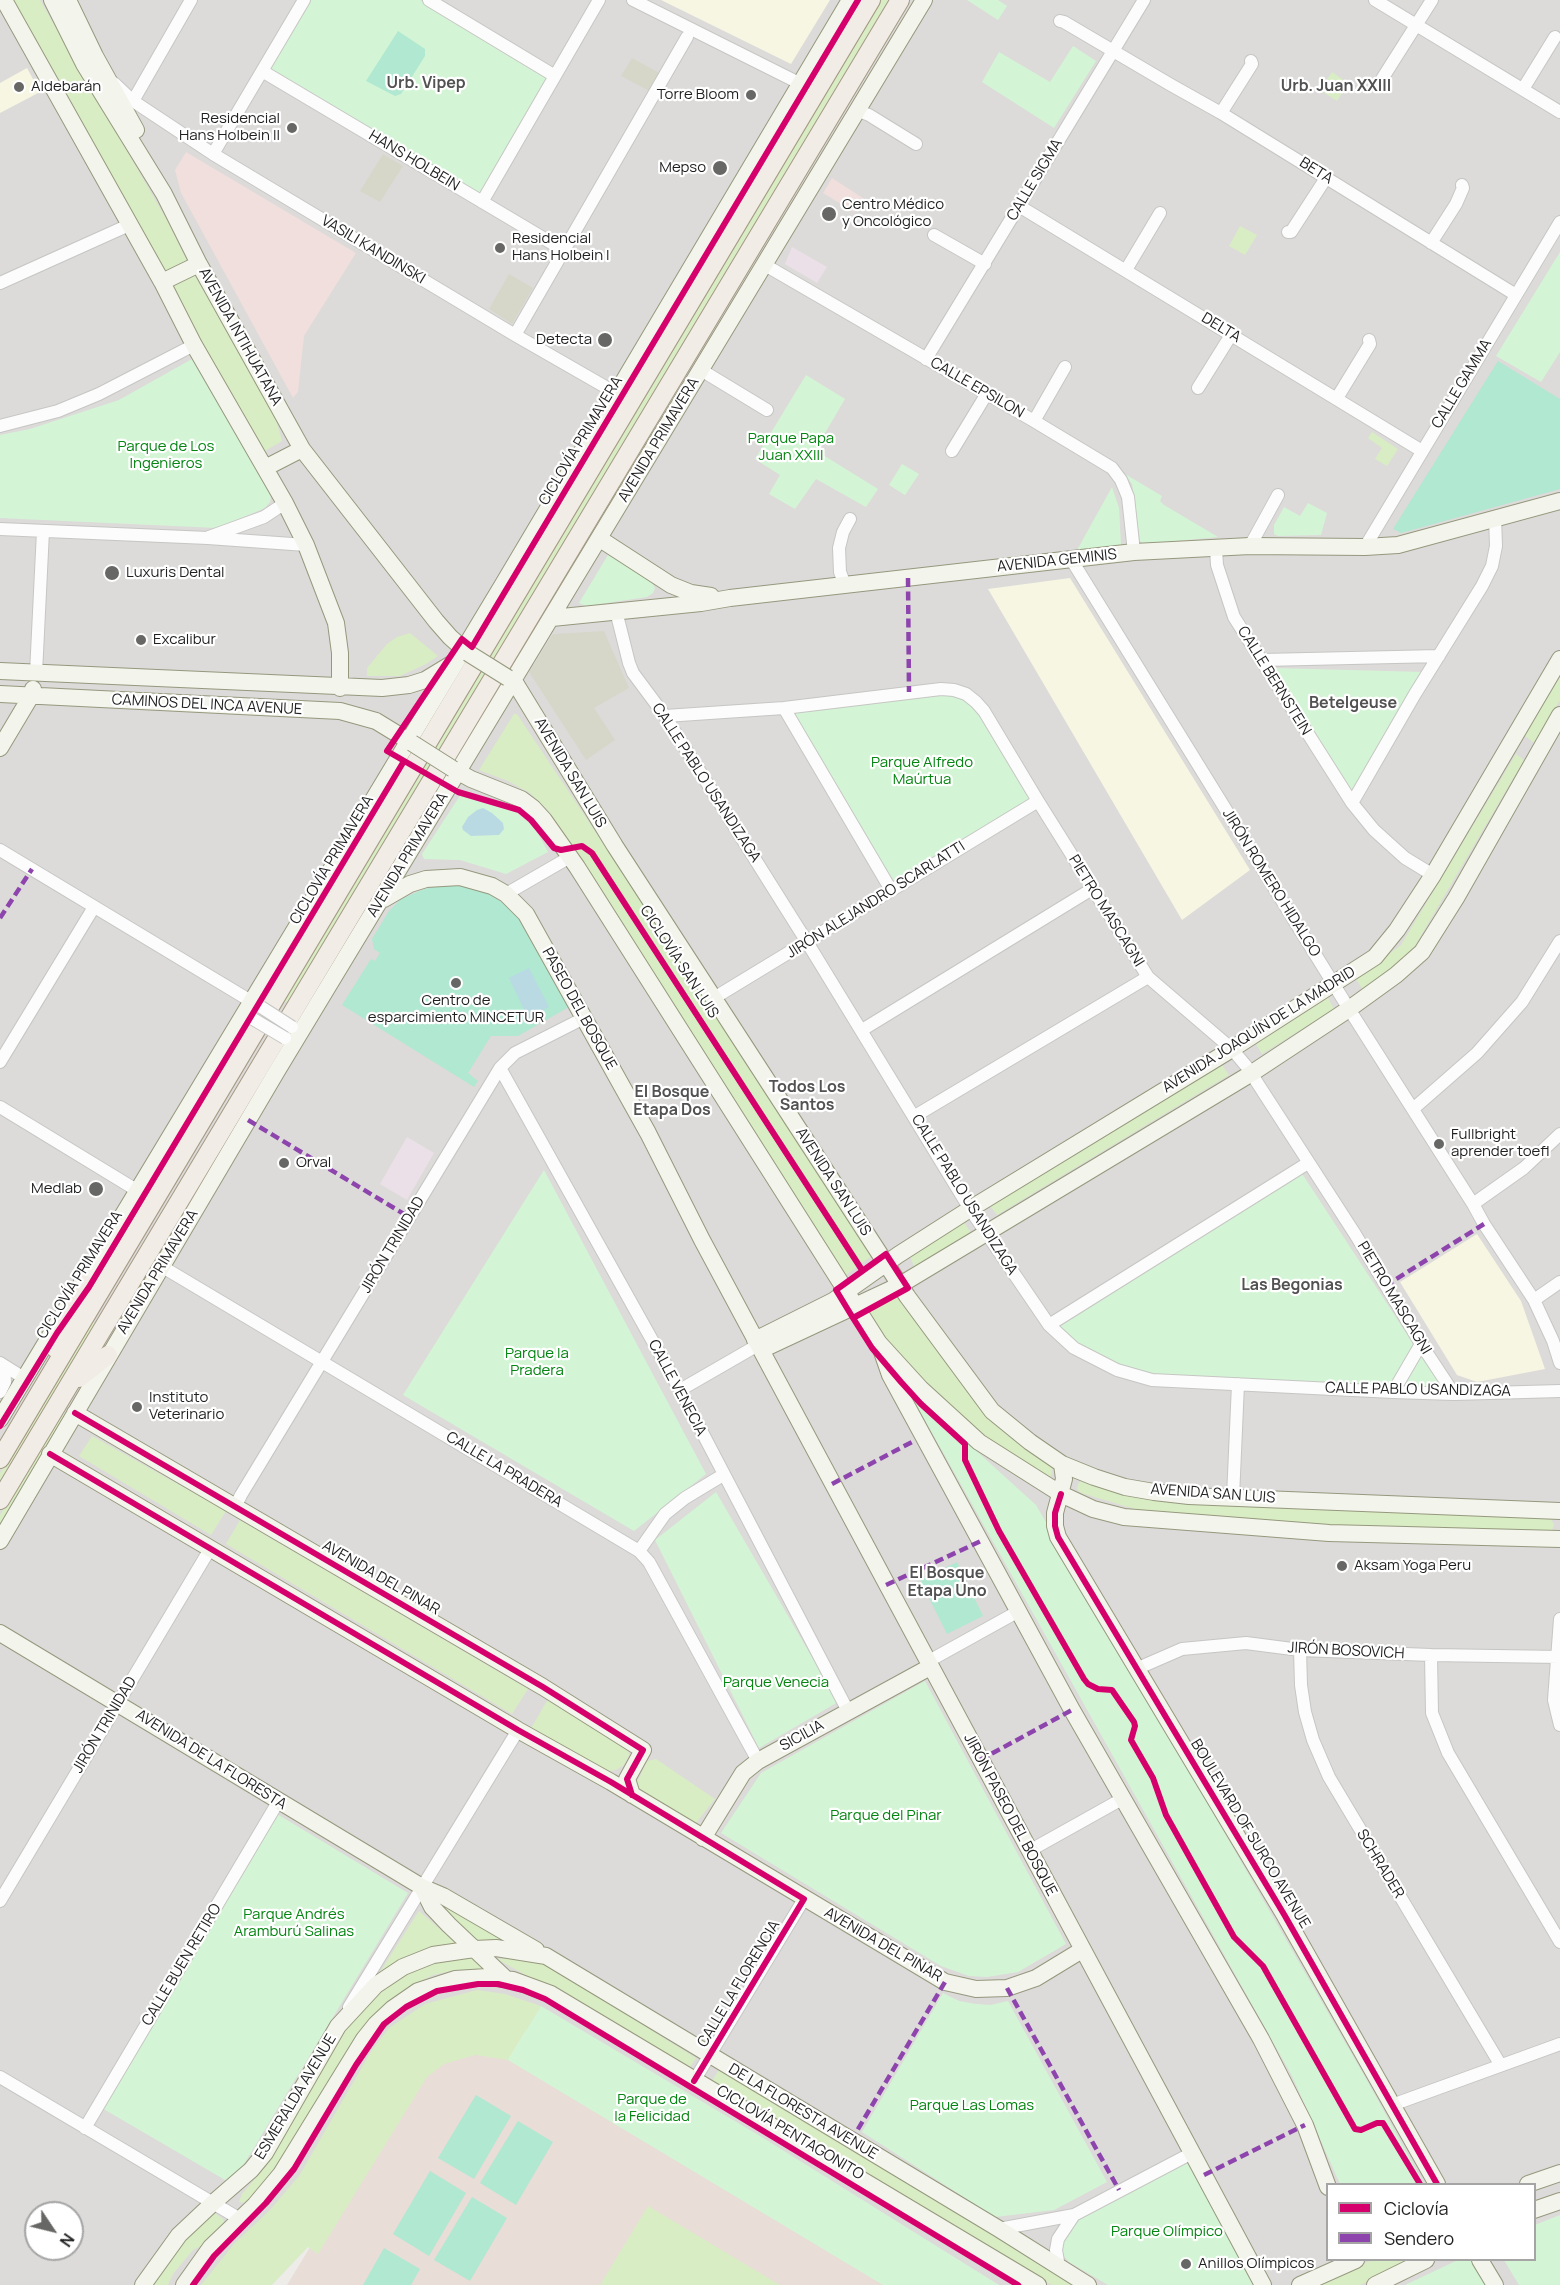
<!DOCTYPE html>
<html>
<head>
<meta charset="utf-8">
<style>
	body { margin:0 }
	#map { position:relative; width:1560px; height:2285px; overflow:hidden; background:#edece8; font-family:Manrope,sans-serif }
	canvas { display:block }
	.legend { position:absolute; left:1326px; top:2183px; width:210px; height:78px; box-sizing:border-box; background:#fff; border:2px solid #a5a5a5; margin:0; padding:8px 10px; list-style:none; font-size:18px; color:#1f1f1f }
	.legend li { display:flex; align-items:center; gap:12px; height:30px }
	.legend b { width:30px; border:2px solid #a5a5a5 }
	.north { position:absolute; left:24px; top:2201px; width:60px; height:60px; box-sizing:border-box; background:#fff; border:2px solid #a5a5a5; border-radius:50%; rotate:125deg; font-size:16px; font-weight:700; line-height:24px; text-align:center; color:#1f1f1f }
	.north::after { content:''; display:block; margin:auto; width:21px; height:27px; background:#676765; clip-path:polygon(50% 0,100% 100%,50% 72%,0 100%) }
</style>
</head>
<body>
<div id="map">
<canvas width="1560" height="2285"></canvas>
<ul class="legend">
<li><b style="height:8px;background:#d6006c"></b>Ciclovía</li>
<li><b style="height:8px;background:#8e44ad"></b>Sendero</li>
</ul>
<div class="north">N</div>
</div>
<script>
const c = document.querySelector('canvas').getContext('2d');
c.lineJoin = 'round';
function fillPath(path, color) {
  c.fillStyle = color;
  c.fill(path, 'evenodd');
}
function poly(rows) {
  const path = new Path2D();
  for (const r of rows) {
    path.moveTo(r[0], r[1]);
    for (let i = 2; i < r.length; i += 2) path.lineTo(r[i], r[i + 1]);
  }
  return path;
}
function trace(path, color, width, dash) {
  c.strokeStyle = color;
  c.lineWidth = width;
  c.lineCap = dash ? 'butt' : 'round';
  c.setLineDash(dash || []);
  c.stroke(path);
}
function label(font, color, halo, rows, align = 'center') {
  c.font = font + ' Manrope,sans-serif';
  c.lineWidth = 4.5;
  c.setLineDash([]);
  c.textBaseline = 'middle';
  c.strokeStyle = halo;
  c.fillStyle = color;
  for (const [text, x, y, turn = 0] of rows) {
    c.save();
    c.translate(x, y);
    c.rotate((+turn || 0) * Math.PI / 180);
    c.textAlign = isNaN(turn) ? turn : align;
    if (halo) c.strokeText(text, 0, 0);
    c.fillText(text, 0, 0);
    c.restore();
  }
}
const residential = poly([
	[0,0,1560,0,1560,2285,965,2285,559,2039,480,2018,228,2285,0,2285],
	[1328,2184,1534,2184,1534,2260,1328,2260],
	[36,2213,72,2213,72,2249,36,2249]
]);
const commercial = poly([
	[186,152,356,253,304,336,298,392,293,398,181,193,175,170],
	[832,178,863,198,854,212,823,193]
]);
const industrial = poly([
	[792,247,827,267,817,283,785,264],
	[407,1137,434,1153,407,1200,380,1184]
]);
const education = poly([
	[661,0,830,0,791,64],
	[27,68,40,92,0,113,0,83],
	[1070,578,1250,870,1182,920,988,589],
	[1477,1234,1521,1301,1545,1369,1477,1382,1457,1375,1400,1282]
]);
const military = poly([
	[475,2039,930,2285,287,2285,429,2052]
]);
const construction = poly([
	[632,58,663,75,653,93,621,76],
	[383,154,403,166,380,202,360,191],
	[509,274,533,288,512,324,489,309],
	[604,631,629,688,594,708,615,740,586,760,529,672,553,634]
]);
const grass = poly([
	[12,0,40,0,168,222,188,263,165,276],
	[882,0,893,0,292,1005,283,1000],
	[1332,72,1348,83,1337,101,1320,90],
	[1240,226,1257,235,1245,255,1229,246],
	[193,272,274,412,282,441,260,454,170,284],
	[1372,432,1398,449,1387,466,1375,459,1382,448,1368,438],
	[410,633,438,656,426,664,400,676,367,676,367,668,387,644,397,637],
	[1560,675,1560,700,1534,743,1525,736],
	[514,714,517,714,696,983,872,1256,846,1275,548,810,530,793,508,781,479,770],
	[1516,754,1524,760,1409,956,1363,990,1356,979,1401,945],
	[1328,998,1334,1009,1262,1054,1256,1044],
	[1222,1065,1229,1075,997,1215,990,1206],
	[963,1221,972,1234,915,1269,910,1256],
	[899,1292,911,1311,1053,1466,1051,1476,1047,1477,997,1447,959,1416,924,1384,884,1339,866,1310],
	[92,1320,97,1325,0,1488,0,1473],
	[80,1397,0,1529,0,1515,56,1422],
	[92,1436,226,1511,211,1535,79,1456],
	[1081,1481,1356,1510,1472,1516,1537,1515,1549,1517,1554,1524,1552,1531,1257,1523,1152,1514,1081,1493,1077,1489,1078,1484],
	[240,1520,528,1689,512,1714,226,1544],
	[548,1699,627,1745,629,1755,624,1765,616,1770,607,1771,530,1730],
	[656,1759,715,1799,696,1823,637,1791,636,1785,647,1761],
	[442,1902,506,1942,476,1944,440,1905],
	[419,1911,456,1943,378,1975],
	[466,1953,484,1969,456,1970,433,1975,413,1985,361,2030,346,2052,280,2165,247,2203,239,2202,242,2194,266,2166,350,2021,374,1996,412,1971],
	[521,1958,545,1964,696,2058,690,2067,497,1959],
	[477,1990,505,1994,541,2006,508,2060,475,2055,444,2064,427,2077,318,2254,308,2247,272,2285,201,2285,234,2244,269,2211,299,2176,372,2050,389,2028,425,2004],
	[720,2068,1076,2285,1052,2285,712,2081],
	[648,2206,780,2285,600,2285],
	[216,2214,223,2219,225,2224,201,2246,193,2250,173,2274,168,2285,151,2285,174,2251,210,2215],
	[1372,2260,1412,2260,1360,2285,1318,2285]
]);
const park = poly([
	[310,0,420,0,549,78,480,196,269,69],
	[967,0,998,0,1007,6,998,20],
	[1073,46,1096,61,1054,128,982,82,999,52,1050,82],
	[1560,252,1560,352,1541,382,1496,356],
	[192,359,271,494,270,502,265,508,217,528,0,518,0,435,30,429,119,400],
	[806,375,845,399,815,450,878,489,866,507,816,479,795,509,769,494,780,475,755,459],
	[902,464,919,474,905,495,889,485],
	[1125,474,1162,496,1160,501,1164,505,1218,537,1144,544,1140,541,1132,484],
	[1112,487,1119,508,1121,546,1076,552],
	[1308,503,1327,513,1321,535,1278,536,1274,534,1274,525,1284,507,1300,516],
	[608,555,650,580,655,588,653,593,647,597,586,606,579,603],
	[1272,668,1423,672,1350,796],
	[950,687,972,700,1032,799,894,882,791,712],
	[463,791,508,805,535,828,548,852,506,874,460,860,424,859,422,854],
	[544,1170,706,1474,634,1531,403,1395],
	[1301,1172,1414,1345,1390,1388,1155,1377,1120,1367,1076,1345,1059,1327],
	[1419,1351,1447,1387,1398,1388],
	[907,1388,1036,1505,1369,2084,1424,2184,1340,2184,1292,2076],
	[716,1492,838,1702,759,1748,655,1540],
	[925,1681,1066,1944,1018,1972,987,1977,969,1976,941,1966,721,1833,761,1773],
	[267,1808,408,1893,232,2184,95,2104],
	[943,1993,959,2001,976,2004,991,2005,1008,2001,1107,2182,1054,2210,995,2217,862,2132],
	[541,2006,760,2136,999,2285,883,2285,508,2060],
	[1190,2161,1255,2285,1108,2285,1069,2262,1063,2255,1062,2247,1067,2231,1075,2220],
	[1560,2215,1560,2285,1519,2285,1504,2260,1534,2260,1535,2225],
	[1458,2260,1471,2260,1486,2285,1405,2285]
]);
const pitch = poly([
	[398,31,425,49,425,56,401,94,395,96,366,81],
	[1498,361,1560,399,1560,489,1401,533,1393,529],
	[445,885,465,886,490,894,510,908,520,921,569,1007,518,1036,491,1036,468,1073,478,1081,474,1087,342,1005,371,959,375,961,380,953,374,949,372,939,389,911,401,899,424,889],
	[957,1562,983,1616,947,1634,920,1580],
	[476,2095,511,2116,474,2179,438,2158],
	[518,2121,553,2142,516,2205,480,2183],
	[430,2171,466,2193,429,2256,393,2234],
	[472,2197,507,2218,470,2281,434,2260],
	[384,2248,420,2269,411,2285,363,2285]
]);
const water = poly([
	[483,808,492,813,503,823,504,829,499,835,471,836,463,830,462,827,468,817,477,810],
	[529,968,549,1007,528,1018,509,978]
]);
const street = poly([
	[429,0,555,76],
	[633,0,807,87],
	[1375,0,1560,112],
	[1060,21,1064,22,1171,85,1221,113,1516,295],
	[262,71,565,251],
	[1382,79,1432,0],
	[114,83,133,101,213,154,515,335,616,393],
	[1523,89,1555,37],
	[133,101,191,0],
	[856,110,869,115,916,144],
	[1221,113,1252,64,1251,61],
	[213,154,304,0],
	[482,202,599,0],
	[1019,206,1422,451],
	[1288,232,1291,232,1326,178],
	[934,235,985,264],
	[1431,243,1456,204,1463,188,1462,185],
	[765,265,1034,421,1112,468,1121,480,1128,497,1134,552],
	[1126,270,1160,213],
	[0,283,129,225],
	[515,335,687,37],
	[926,359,1144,0],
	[701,370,767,410],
	[1198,388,1231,335],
	[1337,398,1370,344,1369,340],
	[1034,421,1065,367],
	[0,426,58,411,99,394,194,345],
	[952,451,986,395],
	[0,529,208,538,306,545],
	[209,537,264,517,285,503],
	[1250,546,1278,495],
	[1365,547,1560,222],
	[1216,549,1217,565,1234,617,1352,803,1374,830,1405,858,1433,875],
	[1071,559,1349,1009,1473,1204,1484,1224,1534,1300,1553,1341,1560,1363],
	[845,585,840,572,839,548,843,532,850,519],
	[616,611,629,663,633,673,665,716,807,942,970,1209,1049,1325,1074,1348,1117,1370,1152,1380,1393,1392,1454,1394,1560,1391],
	[1263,660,1439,656],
	[36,673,43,531],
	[784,708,891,890],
	[665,716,784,708,941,689,954,690,966,694,976,702,984,711,1038,801,1148,977,1232,1049,1247,1067,1355,1234,1421,1344,1454,1394],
	[1352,803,1415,694,1482,586,1492,566,1496,546,1495,517],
	[0,850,259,1006],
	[506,894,570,857],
	[714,998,1038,801],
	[862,1030,1092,889],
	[0,1062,94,907],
	[500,1068,680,1390,848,1711],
	[0,1107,138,1191],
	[1413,1109,1477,1053,1522,1002,1560,941],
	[915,1116,1148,977],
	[1473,1204,1524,1168,1560,1134],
	[161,1266,639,1551,649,1562,758,1761],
	[1534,1300,1560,1282],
	[1049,1325,1308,1163],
	[0,1363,24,1378],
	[680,1390,758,1345],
	[0,1392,5,1382,4,1366],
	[1393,1392,1421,1344],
	[1233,1497,1238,1384],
	[235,1507,241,1495,500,1068,515,1053,584,1018],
	[639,1551,665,1514,685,1498,723,1475],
	[1560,1619,1554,1700,1560,1725],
	[1300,1650,1301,1685,1305,1712,1313,1740,1329,1777,1500,2064],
	[1431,1655,1432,1713,1448,1753,1560,1942],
	[927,1662,1019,1611],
	[1136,1669,1182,1649,1246,1643,1300,1650,1431,1655,1560,1657],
	[1029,1851,1122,1799],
	[0,1901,210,1549],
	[349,2007,518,1730],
	[0,2077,240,2219],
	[694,2081,804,1899],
	[1392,2105,1560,2044],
	[85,2128,278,1802],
	[999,2229,1074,2215,1192,2153],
	[1059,2267,1056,2250,1058,2239,1074,2215]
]);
const secondary = poly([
	[4,0,162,282,194,345,285,503,306,545,336,623,340,653,340,688],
	[52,0,84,64,164,194,199,264,302,449,436,621,450,637,468,653],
	[68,0,95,56,136,130],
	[162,282,199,264],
	[265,468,302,449],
	[600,539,671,585,691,593,711,596],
	[552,618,701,603,730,598,1134,552,1250,546,1365,547,1398,545,1560,501],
	[0,671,382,688,409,685,425,680,453,663],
	[508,678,514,681,522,694,615,846,907,1296,992,1411,1030,1442,1062,1464,1094,1477,1125,1487,1154,1492,1189,1496,1560,1511],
	[0,694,340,711,376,721,412,743],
	[0,748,31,696,33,689],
	[453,769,471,779,521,799,533,808,544,820,577,867,879,1343,921,1389,979,1442,1061,1494,1093,1509,1124,1517,1329,1533,1560,1539],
	[384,899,410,884,426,879,460,877,492,886,506,894,526,914,648,1133,702,1240,1263,2285],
	[755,1340,833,1301,898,1255,970,1209,1232,1049,1375,957,1397,930,1433,875,1560,659],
	[881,1349,890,1375,1072,1710,1261,2039,1305,2125,1328,2187],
	[761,1350,900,1285,1252,1073,1349,1009,1396,975,1422,952,1456,898,1560,715],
	[75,1413,543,1687,643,1750,627,1779,632,1795],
	[0,1419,502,586,850,0],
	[50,1454,518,1730,611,1782,945,1982,976,1989,1007,1988,1036,1978,1082,1950],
	[1062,1464,1064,1479,1055,1513,1055,1526,1058,1537,1285,1916,1437,2184],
	[0,1541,277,1071,924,0],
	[0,1633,422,1887,443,1896,536,1950],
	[703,1838,743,1773,758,1761,930,1667],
	[422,1887,432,1907,449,1925,506,1979],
	[1528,2184,1560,2173],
	[1534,2210,1560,2201],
	[1480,2260,1495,2285],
	[143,2285,179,2235,213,2203,251,2170,265,2153,338,2026,376,1985,403,1967,433,1955,474,1949,496,1948,546,1956,999,2229,1088,2285],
	[184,2285,211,2247,255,2205,281,2174,364,2039,376,2024,392,2009,418,1991,455,1979,487,1977,513,1980,551,1994,1038,2285],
	[1300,2285,1356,2260],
	[1375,2285,1426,2260]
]);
const primary = poly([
	[56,1349,83,1283],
	[79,1378,108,1355],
	[0,1459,871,0],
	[0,1500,900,0]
]);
const streetBridge = poly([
	[261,1007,292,1027],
	[253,1019,285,1038]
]);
const secondaryBridge = poly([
	[468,653,508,678],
	[412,743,453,769]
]);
const quiet = poly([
	[908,578,909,692],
	[0,918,32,869],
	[248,1120,409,1217],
	[1385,1286,1484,1224],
	[832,1484,912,1442],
	[886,1585,981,1541],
	[980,1760,1072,1710],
	[1007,1988,1119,2190],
	[851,2141,945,1982],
	[1204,2175,1305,2125]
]);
const cycleway = poly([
	[858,0,472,647,462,639,387,751,458,792,519,810,531,820,554,848,561,850,582,846,592,853,862,1270],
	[886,1254,908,1288,853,1318,836,1290,886,1254],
	[853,1318,872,1348,901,1382,921,1404,965,1444,965,1460,999,1531,1084,1679,1088,1684,1098,1689,1112,1690,1134,1722,1135,1726,1131,1740,1153,1778,1166,1815,1234,1937,1263,1966,1355,2129,1361,2130,1377,2123,1383,2123,1420,2184],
	[75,1413,543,1687,643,1750,627,1779,632,1795],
	[0,1426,57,1333,89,1287,404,761],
	[50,1454,518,1730,611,1782,804,1899,694,2081],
	[1061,1494,1055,1513,1055,1526,1058,1537,1285,1916,1437,2184],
	[193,2285,214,2256,266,2203,294,2169,356,2065,384,2024,406,2007,437,1991,478,1984,498,1984,523,1990,545,1999,1018,2285]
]);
const markers = [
	[19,87,6,"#676765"],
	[751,95,6,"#676765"],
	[292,128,6,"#676765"],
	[720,168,8,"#676765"],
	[829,214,8,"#676765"],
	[500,248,6,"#676765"],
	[605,340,8,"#676765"],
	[112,573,8,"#676765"],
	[141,640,6,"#676765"],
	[456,983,6,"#676765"],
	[1439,1144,6,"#676765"],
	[284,1163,6,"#676765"],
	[96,1189,8,"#676765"],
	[137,1407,6,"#676765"],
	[1342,1566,6,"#676765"],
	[1186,2264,6,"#676765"]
];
const poiNames = [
	["Aldebarán",31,87],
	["Torre Bloom",739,95,"right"],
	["Residencial",280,119,"right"],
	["Hans Holbein II",280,136,"right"],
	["Mepso",706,168,"right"],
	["Centro Médico",842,205],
	["y Oncológico",842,222],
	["Residencial",512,239],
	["Hans Holbein I",512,256],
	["Detecta",592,340,"right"],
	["Luxuris Dental",126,573],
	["Excalibur",153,640],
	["Centro de",456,1001,"center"],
	["esparcimiento MINCETUR",456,1018,"center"],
	["Fullbright",1451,1135],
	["aprender toefl",1451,1152],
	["Orval",296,1163],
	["Medlab",82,1189,"right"],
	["Instituto",149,1398],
	["Veterinario",149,1415],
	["Aksam Yoga Peru",1354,1566],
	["Anillos Olímpicos",1198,2264]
];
const streetNames = [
	["HANS HOLBEIN",414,161,31],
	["BETA",1316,171,32],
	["CALLE SIGMA",1035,180,-59],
	["VASILI KANDINSKI",373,250,31],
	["DELTA",1221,328,31],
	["AVENIDA INTIHUATANA",240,337,61],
	["CALLE GAMMA",1462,384,-59],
	["CALLE EPSILON",977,388,30],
	["AVENIDA PRIMAVERA",659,440,-59],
	["CICLOVÍA PRIMAVERA",581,441,-59],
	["AVENIDA GEMINIS",1057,561,-6],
	["CALLE BERNSTEIN",1274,681,58],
	["CAMINOS DEL INCA AVENUE",207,705,3],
	["AVENIDA SAN LUIS",570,773,59],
	["CALLE PABLO USANDIZAGA",706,783,57],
	["AVENIDA PRIMAVERA",408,855,-59],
	["CICLOVÍA PRIMAVERA",332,860,-59],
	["JIRÓN ROMERO HIDALGO",1271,883,58],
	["JIRÓN ALEJANDRO SCARLATTI",876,900,-32],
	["PIETRO MASCAGNI",1106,911,58],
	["CICLOVÍA SAN LUIS",679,962,57],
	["PASEO DEL BOSQUE",579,1009,61],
	["AVENIDA JOAQUÍN DE LA MADRID",1259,1030,-32],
	["AVENIDA SAN LUIS",833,1182,57],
	["CALLE PABLO USANDIZAGA",964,1195,58],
	["JIRÓN TRINIDAD",393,1245,-59],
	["AVENIDA PRIMAVERA",158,1272,-59],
	["CICLOVÍA PRIMAVERA",80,1275,-58],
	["PIETRO MASCAGNI",1394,1298,59],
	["CALLE VENECIA",677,1388,62],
	["CALLE PABLO USANDIZAGA",1418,1390,1],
	["CALLE LA PRADERA",504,1470,31],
	["AVENIDA SAN LUIS",1213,1494,4],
	["AVENIDA DEL PINAR",381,1578,30],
	["JIRÓN BOSOVICH",1346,1651,3],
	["JIRÓN TRINIDAD",105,1725,-59],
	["SICILIA",802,1736,-29],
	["AVENIDA DE LA FLORESTA",211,1760,32],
	["JIRÓN PASEO DEL BOSQUE",1010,1815,62],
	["BOULEVARD OF SURCO AVENUE",1250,1834,59],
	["SCHRADER",1380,1864,59],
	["AVENIDA DEL PINAR",883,1945,30],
	["CALLE BUEN RETIRO",182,1965,-59],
	["CALLE LA FLORENCIA",739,1984,-59],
	["ESMERALDA AVENUE",296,2097,-59],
	["DE LA FLORESTA AVENUE",803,2112,31],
	["CICLOVÍA PENTAGONITO",790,2133,31]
];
const parkNames = [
	["Parque Papa",791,439],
	["Juan XXIII",791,456],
	["Parque de Los",166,447],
	["Ingenieros",166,464],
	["Parque Alfredo",922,763],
	["Maúrtua",922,780],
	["Parque la",537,1354],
	["Pradera",537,1371],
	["Parque Venecia",776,1683],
	["Parque del Pinar",886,1816],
	["Parque Andrés",294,1915],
	["Aramburú Salinas",294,1932],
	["Parque de",652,2100],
	["la Felicidad",652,2117],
	["Parque Las Lomas",972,2106],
	["Parque Olímpico",1167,2232]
];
const neighbourhoodNames = [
	["Urb. Vipep",426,84],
	["Urb. Juan XXIII",1336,87],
	["Betelgeuse",1353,704],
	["Todos Los",807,1088],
	["Santos",807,1106],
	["El Bosque",672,1093],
	["Etapa Dos",672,1111],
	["Las Begonias",1292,1286],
	["El Bosque",947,1574],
	["Etapa Uno",947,1592]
];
fillPath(residential, '#dcdbd9');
fillPath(commercial, '#f0dfdc');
fillPath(industrial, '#ebe0e7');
fillPath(education, '#f7f6e3');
fillPath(military, '#e8ddd7');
fillPath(construction, '#d7d7c9');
fillPath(grass, '#d9edc5');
fillPath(park, '#d4f5d5');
fillPath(pitch, '#b0e8d1');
fillPath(water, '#b9dae3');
trace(street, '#c6c6c4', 14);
trace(secondary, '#96987e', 18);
trace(primary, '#a49a84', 20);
trace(street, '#fcfcfc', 12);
trace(secondary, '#f3f4eb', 16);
trace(primary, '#f1ece5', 18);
trace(streetBridge, '#c6c6c4', 14, []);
trace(secondaryBridge, '#96987e', 18, []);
trace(streetBridge, '#fcfcfc', 12);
trace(secondaryBridge, '#f3f4eb', 16);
trace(quiet, '#8e44ad', 4.5, [9, 4.5]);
trace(cycleway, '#d6006c', 6);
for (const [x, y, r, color] of markers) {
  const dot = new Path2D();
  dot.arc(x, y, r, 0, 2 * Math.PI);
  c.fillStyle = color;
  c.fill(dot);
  trace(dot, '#fff', 2);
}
label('15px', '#1f1f1f', '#fff', poiNames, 'left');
label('15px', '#1f1f1f', '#fff', streetNames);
label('15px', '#058512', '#fff', parkNames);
label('bold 16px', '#525252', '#fff', neighbourhoodNames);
</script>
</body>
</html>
